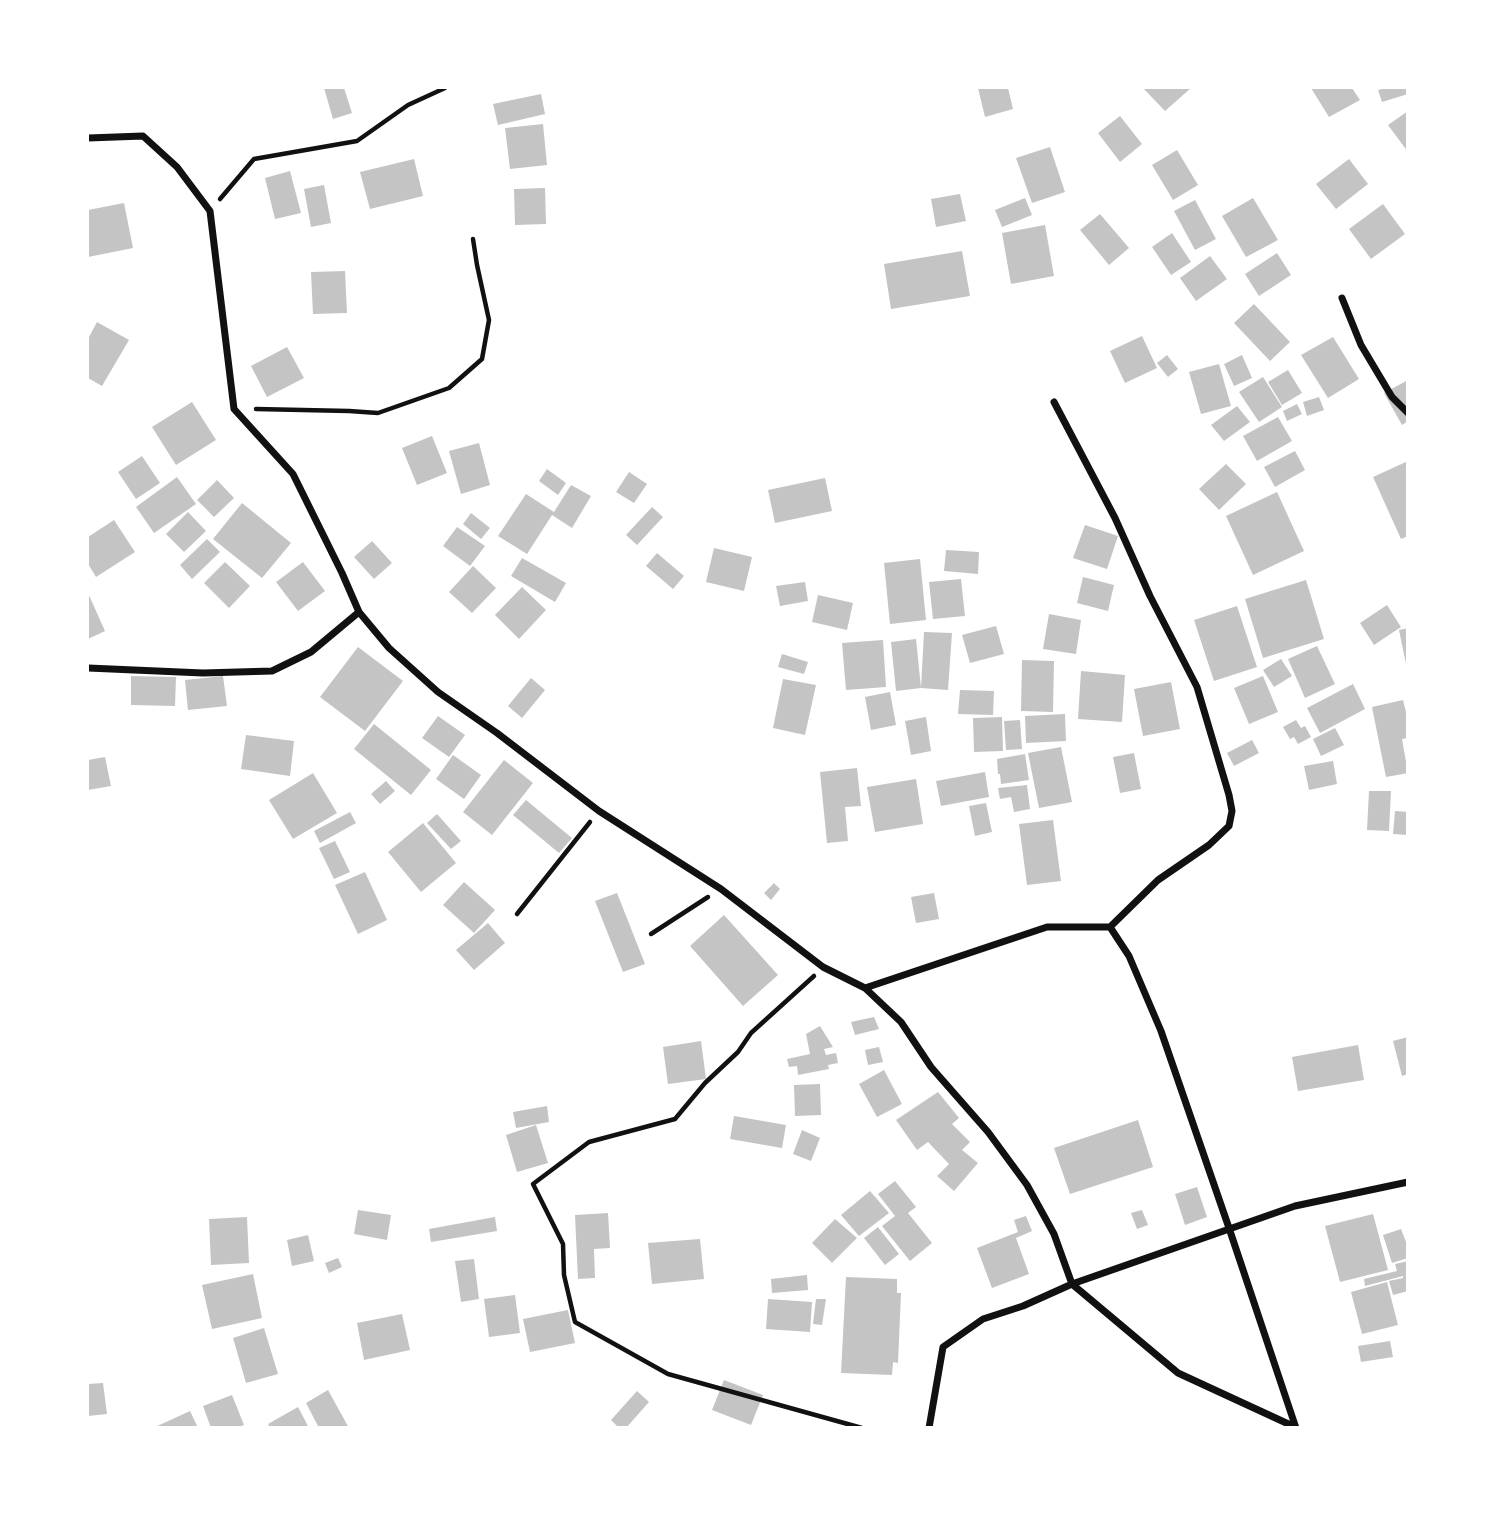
<!DOCTYPE html>
<html>
<head>
<meta charset="utf-8">
<style>
	body { margin:0 }
	#map { position:relative; width:1495px; height:1515px; overflow:hidden; background:#fff; font-family:Commissioner,sans-serif }
	canvas { display:block }
	.frame { position:absolute; inset:0; border:89px solid #fff; pointer-events:none }
</style>
</head>
<body>
<div id="map">
<canvas width="1495" height="1515"></canvas>
<div class="frame"></div>
</div>
<script>
const c = document.querySelector('canvas').getContext('2d');
c.lineJoin = 'round';
function fillPath(path, color) {
  c.fillStyle = color;
  c.fill(path, 'evenodd');
}
function poly(rows) {
  const path = new Path2D();
  for (const r of rows) {
    path.moveTo(r[0], r[1]);
    for (let i = 2; i < r.length; i += 2) path.lineTo(r[i], r[i + 1]);
  }
  return path;
}
function trace(path, color, width, dash) {
  c.strokeStyle = color;
  c.lineWidth = width;
  c.lineCap = dash ? 'butt' : 'round';
  c.setLineDash(dash || []);
  c.stroke(path);
}
const building = poly([
	[324,88,344,88,352,113,333,119],
	[978,88,1008,88,1013,109,985,117],
	[1143,88,1191,88,1165,111],
	[1311,88,1352,88,1360,100,1329,117],
	[1387,88,1408,88,1408,94,1382,102,1378,90],
	[541,94,545,114,498,125,493,104],
	[1408,111,1408,152,1388,125],
	[1120,116,1142,144,1120,162,1098,133],
	[543,124,547,165,510,169,505,128],
	[1050,147,1065,192,1032,203,1016,158],
	[1177,150,1198,185,1173,200,1152,165],
	[414,159,423,196,370,209,360,172],
	[1349,159,1368,184,1336,209,1316,184],
	[290,171,301,213,275,219,265,178],
	[324,185,331,223,311,227,304,189],
	[545,188,546,224,515,225,514,189],
	[960,194,966,221,936,227,931,199],
	[1025,198,1032,215,1002,227,995,210],
	[1253,198,1278,240,1246,257,1222,216],
	[1195,200,1216,239,1195,250,1174,211],
	[124,203,133,248,88,257,88,210],
	[1383,204,1405,234,1371,259,1349,229],
	[1100,214,1129,248,1109,265,1080,230],
	[1045,225,1054,276,1011,284,1002,233],
	[1172,233,1191,262,1171,275,1152,247],
	[962,251,970,296,891,309,884,264],
	[1277,253,1291,275,1259,296,1245,274],
	[1210,256,1227,279,1196,301,1180,278],
	[345,271,347,313,313,314,311,272],
	[1254,304,1290,342,1270,361,1234,323],
	[97,322,129,340,102,386,88,378,88,339],
	[1142,336,1157,368,1125,383,1110,351],
	[1333,337,1359,379,1328,398,1301,355],
	[287,347,304,378,267,397,251,366],
	[1167,355,1178,369,1168,377,1157,363],
	[1242,355,1252,378,1234,386,1224,364],
	[1219,364,1231,406,1201,414,1189,372],
	[1288,370,1302,393,1282,405,1268,382],
	[1263,377,1282,407,1259,422,1239,392],
	[1408,380,1408,421,1402,425,1384,393],
	[1319,397,1324,410,1307,416,1303,402],
	[192,402,216,440,176,465,152,427],
	[1297,404,1302,414,1287,421,1283,411],
	[1237,406,1250,422,1224,441,1211,425],
	[1278,417,1292,441,1257,461,1243,436],
	[432,436,447,473,417,485,402,448],
	[479,443,490,485,461,494,449,451],
	[1295,451,1305,470,1275,487,1264,467],
	[142,456,160,483,136,499,118,472],
	[1408,461,1408,536,1401,539,1373,477],
	[1226,464,1246,484,1219,510,1199,489],
	[547,469,566,483,558,495,539,481],
	[629,472,647,484,634,503,616,492],
	[177,477,196,504,154,533,136,507],
	[825,478,832,511,775,523,768,490],
	[217,480,234,498,214,517,197,500],
	[571,485,591,496,572,528,552,515,527,554,498,536,526,494,554,512],
	[1277,492,1304,551,1253,575,1226,516],
	[242,503,291,543,262,578,213,539],
	[652,507,663,517,637,545,626,535],
	[188,512,206,531,184,552,166,534],
	[471,513,490,528,481,539,463,524],
	[114,520,135,552,96,577,88,564,88,537],
	[1085,525,1118,536,1107,569,1073,558],
	[457,527,485,546,470,566,443,546],
	[207,539,220,552,192,579,180,565],
	[372,541,392,563,374,579,354,557],
	[714,548,752,557,744,591,706,582],
	[946,550,979,552,978,574,944,571],
	[657,553,684,576,673,589,646,566],
	[522,558,566,583,555,602,511,576],
	[920,559,926,620,890,624,884,563],
	[225,562,250,586,229,608,204,583],
	[303,562,325,591,298,611,276,582],
	[473,566,496,588,472,613,449,592],
	[1083,577,1114,585,1108,611,1077,603],
	[961,579,965,616,933,619,929,582],
	[1306,580,1324,639,1263,658,1245,599],
	[805,582,808,601,780,606,776,586],
	[522,587,546,610,519,639,495,615],
	[88,593,105,631,88,639],
	[818,595,853,603,847,630,812,622],
	[1387,605,1401,627,1374,645,1360,623],
	[1237,606,1257,667,1214,681,1194,620],
	[1049,614,1081,620,1076,654,1043,649],
	[996,626,1004,654,970,663,962,635],
	[1408,628,1408,664,1406,664,1399,630],
	[924,632,952,633,948,690,921,688],
	[916,639,921,688,896,691,891,642],
	[883,640,886,687,846,690,842,643],
	[1317,646,1335,684,1305,698,1288,659],
	[358,647,403,681,365,731,320,697],
	[782,654,808,662,804,674,778,667],
	[1281,659,1292,676,1274,687,1263,670],
	[1022,660,1054,661,1053,712,1021,711],
	[1081,671,1125,675,1122,722,1078,719],
	[131,676,176,677,175,706,131,705],
	[223,676,227,706,188,710,185,680],
	[1263,676,1278,712,1249,724,1234,688],
	[531,678,545,690,522,718,508,706],
	[783,679,816,685,805,735,773,728],
	[1171,682,1180,729,1143,736,1134,689],
	[1353,684,1365,709,1320,733,1307,708],
	[960,690,994,691,993,715,958,714],
	[890,692,896,725,871,730,865,697],
	[1403,700,1408,720,1408,738,1402,739,1408,773,1386,777,1372,707],
	[1065,714,1066,741,1026,743,1025,716],
	[438,716,465,735,449,757,422,738],
	[926,717,931,751,911,755,905,721],
	[1002,717,1003,751,974,752,973,718],
	[1020,720,1022,749,1006,750,1004,721],
	[1296,720,1301,728,1305,726,1311,737,1298,744,1294,737,1290,739,1283,727],
	[374,724,431,770,411,795,354,749],
	[1335,728,1344,745,1321,756,1313,739],
	[246,735,294,741,290,776,241,769],
	[1252,740,1259,753,1234,766,1227,753],
	[1061,747,1072,802,1039,808,1028,753],
	[1134,753,1141,789,1120,793,1113,757],
	[1025,754,1029,780,1001,784,1000,774,998,774,997,759],
	[453,755,481,775,464,799,436,779],
	[105,757,111,786,88,790,88,760],
	[504,760,533,783,492,835,463,812],
	[1333,761,1337,784,1309,790,1304,766],
	[857,768,861,806,845,807,848,841,827,843,820,772],
	[985,772,989,797,941,806,936,781],
	[313,773,337,813,293,839,269,800],
	[916,779,923,824,875,832,867,787],
	[386,781,395,791,380,804,371,794],
	[1027,785,1030,809,1014,812,1011,797,1000,799,998,788],
	[1369,791,1391,791,1389,831,1367,830],
	[526,800,572,838,559,853,513,815],
	[986,803,992,832,975,836,969,806],
	[1395,811,1408,812,1408,835,1393,834],
	[350,812,356,823,320,843,314,831],
	[437,814,461,841,451,849,427,823],
	[1053,820,1061,881,1027,885,1019,824],
	[423,823,456,863,421,892,388,852],
	[335,841,350,872,334,879,319,848],
	[365,872,387,920,358,934,335,885],
	[464,882,495,910,474,933,443,905],
	[774,883,780,889,771,900,764,893],
	[617,893,645,964,623,972,595,901],
	[934,893,939,919,916,923,911,897],
	[724,915,778,975,743,1006,690,946],
	[488,923,505,943,474,970,456,950],
	[874,1017,879,1029,855,1035,851,1022],
	[820,1026,833,1047,824,1049,826,1055,836,1053,838,1063,828,1065,829,1069,798,1075,797,1066,789,1067,787,1059,810,1054,806,1034],
	[1408,1037,1408,1074,1402,1076,1393,1041],
	[701,1041,706,1079,668,1084,663,1047],
	[1358,1045,1364,1080,1298,1091,1292,1057],
	[879,1047,883,1062,868,1065,865,1050],
	[884,1070,902,1104,877,1117,859,1084],
	[820,1084,821,1115,795,1116,794,1085],
	[938,1092,959,1118,952,1124,970,1142,962,1150,978,1163,954,1191,937,1176,949,1164,928,1142,917,1150,896,1120],
	[547,1106,549,1122,516,1128,513,1112],
	[734,1116,786,1125,782,1148,730,1139],
	[1138,1120,1153,1167,1070,1194,1054,1148],
	[536,1125,548,1163,517,1172,506,1135],
	[802,1130,820,1138,811,1161,793,1154],
	[895,1181,916,1207,908,1213,932,1243,910,1261,882,1226,895,1216,878,1194],
	[1197,1187,1207,1217,1185,1225,1175,1194],
	[870,1191,889,1213,859,1236,841,1215],
	[358,1210,391,1215,387,1240,354,1234],
	[1142,1210,1148,1225,1137,1229,1131,1213],
	[608,1213,610,1248,594,1249,595,1278,578,1279,575,1215],
	[1373,1214,1388,1270,1340,1282,1325,1226],
	[1026,1216,1032,1231,1016,1238,1029,1274,992,1288,977,1248,1018,1232,1014,1220],
	[247,1217,249,1263,211,1265,209,1219],
	[495,1217,497,1231,431,1242,429,1229],
	[835,1219,857,1238,832,1263,812,1243],
	[878,1227,899,1254,885,1265,864,1238],
	[1401,1229,1408,1247,1408,1258,1392,1263,1383,1235],
	[308,1235,314,1261,292,1266,287,1240],
	[700,1239,704,1279,652,1284,648,1243],
	[338,1258,342,1267,329,1273,325,1263],
	[474,1259,479,1299,461,1302,455,1261],
	[1408,1261,1408,1291,1393,1295,1389,1281,1403,1278,1403,1276,1365,1286,1364,1279,1397,1271,1395,1264],
	[253,1274,262,1318,212,1329,202,1285],
	[807,1275,808,1290,772,1293,771,1279],
	[846,1277,897,1279,897,1293,901,1293,898,1363,893,1362,892,1375,841,1373],
	[1387,1282,1398,1325,1362,1334,1351,1292],
	[515,1295,520,1333,489,1337,484,1299],
	[768,1299,812,1302,810,1332,766,1329],
	[816,1299,826,1299,822,1325,813,1324],
	[568,1310,575,1343,530,1352,523,1319],
	[402,1314,410,1350,364,1360,357,1323],
	[264,1328,278,1374,246,1383,233,1338],
	[1390,1341,1393,1357,1361,1362,1358,1346],
	[724,1380,763,1395,751,1425,712,1410],
	[103,1383,107,1414,88,1416,88,1384],
	[328,1390,349,1428,319,1428,306,1403],
	[637,1391,649,1402,626,1428,619,1428,611,1420],
	[232,1395,244,1425,236,1428,211,1428,203,1406],
	[298,1407,309,1428,270,1428,268,1424],
	[190,1411,198,1428,153,1428]
]);
const path = poly([
	[220,199,254,159,357,141,408,105,445,88],
	[256,409,349,411,378,413,449,388,482,359,489,320,477,265,473,239],
	[517,914,590,822],
	[651,934,708,897],
	[814,976,751,1033,738,1052,705,1083,675,1119,589,1142,533,1184,563,1244,564,1275,575,1322,668,1374,862,1428]
]);
const minor = poly([
	[88,138,143,136,177,167,210,211,234,409,293,474,342,573,359,612,389,648,438,692,497,733,599,811,721,889,823,967,865,988,901,1022,931,1067,988,1132,1027,1185,1054,1234,1072,1284,1023,1306,983,1319,943,1347,929,1428],
	[1342,298,1361,345,1392,397,1408,413],
	[1054,402,1115,518,1150,596,1197,687,1229,795,1232,811,1229,826,1209,845,1158,880,1110,927],
	[88,668,203,673,272,671,311,652,359,612],
	[865,988,1047,927,1110,927,1129,956,1161,1031,1229,1228,1296,1428],
	[1072,1284,1295,1206,1408,1182],
	[1072,1284,1178,1373,1295,1427]
]);
fillPath(building, '#c4c4c4');
trace(path, '#111', 4.5);
trace(minor, '#111', 7);
</script>
</body>
</html>
